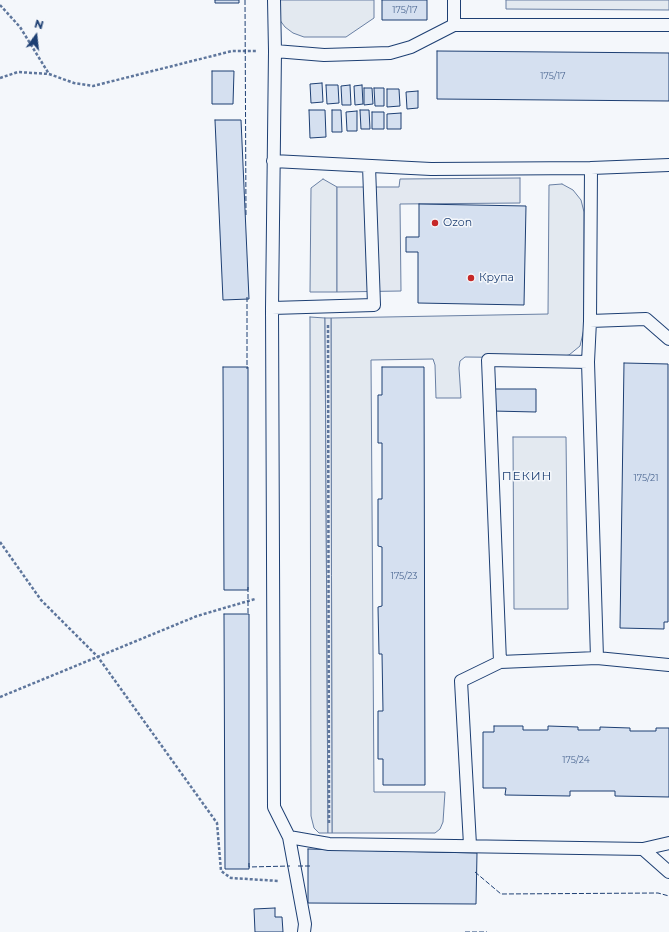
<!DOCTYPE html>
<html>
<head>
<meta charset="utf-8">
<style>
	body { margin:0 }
	#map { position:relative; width:669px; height:932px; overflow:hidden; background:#f4f7fb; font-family:Montserrat,sans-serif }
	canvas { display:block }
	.north { position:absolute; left:16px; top:16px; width:40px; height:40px; -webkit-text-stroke:3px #f4f7fb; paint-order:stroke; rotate:15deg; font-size:11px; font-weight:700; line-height:16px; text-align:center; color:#1d3f73 }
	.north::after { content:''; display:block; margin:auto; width:14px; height:18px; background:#1d3f73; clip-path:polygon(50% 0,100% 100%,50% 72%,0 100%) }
</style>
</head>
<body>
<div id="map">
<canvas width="669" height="932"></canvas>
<div class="north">N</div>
</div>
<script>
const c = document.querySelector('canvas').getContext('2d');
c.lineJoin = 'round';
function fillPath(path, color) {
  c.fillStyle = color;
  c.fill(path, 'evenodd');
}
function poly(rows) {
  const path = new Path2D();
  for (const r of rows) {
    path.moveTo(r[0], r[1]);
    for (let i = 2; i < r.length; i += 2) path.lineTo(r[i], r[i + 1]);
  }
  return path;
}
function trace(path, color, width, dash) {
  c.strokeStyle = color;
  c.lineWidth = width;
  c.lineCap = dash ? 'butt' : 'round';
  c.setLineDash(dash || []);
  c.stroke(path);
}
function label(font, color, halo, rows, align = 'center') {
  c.font = font + ' Montserrat,sans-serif';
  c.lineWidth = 3;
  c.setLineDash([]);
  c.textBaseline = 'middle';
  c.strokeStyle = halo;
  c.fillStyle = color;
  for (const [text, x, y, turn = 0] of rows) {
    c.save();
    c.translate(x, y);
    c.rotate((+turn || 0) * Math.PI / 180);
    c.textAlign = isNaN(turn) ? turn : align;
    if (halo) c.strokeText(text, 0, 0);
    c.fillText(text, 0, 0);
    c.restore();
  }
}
const green = poly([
	[279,0,374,0,374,18,346,37,304,37,293,33,285,27,279,19,279,0],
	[506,0,669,0,669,10,506,9,506,0],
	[323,179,337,187,337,292,310,292,311,188,323,179],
	[562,184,573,190,581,200,584,212,584,329,580,346,569,355,556,358,465,357,460,361,459,368,461,398,436,398,435,365,433,359,371,360,374,792,445,792,443,822,440,829,435,833,332,833,331,318,548,314,549,185,562,184],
	[310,317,325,318,328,833,319,833,314,828,311,816,310,317],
	[513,437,566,437,568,609,514,609,513,437]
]);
const parking = poly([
	[520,178,520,203,400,204,401,291,337,292,337,187,399,187,400,179,520,178],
	[325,318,331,318,332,833,328,833,325,318]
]);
const building = poly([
	[215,0,239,0,239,3,215,3,215,0],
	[382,0,427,0,427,20,382,20,382,0],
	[437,51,669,53,669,101,437,99,437,51],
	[212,71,234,71,233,104,212,104,212,71],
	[322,83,323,102,311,103,310,84,322,83],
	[326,85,338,85,339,103,327,104,326,85],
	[350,85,351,105,342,105,341,86,350,85],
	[362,85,363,104,355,105,354,86,362,85],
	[364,88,372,88,373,104,364,105,364,88],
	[374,88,384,88,384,106,375,106,374,88],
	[387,89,399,89,400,106,387,107,387,89],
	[418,91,418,108,407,109,406,92,418,91],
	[309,110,325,110,326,137,310,138,309,110],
	[332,110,341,110,342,132,332,132,332,110],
	[360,110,369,110,370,129,361,129,360,110],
	[357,111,357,131,347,131,346,112,357,111],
	[372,112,384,112,384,129,372,129,372,112],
	[401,113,401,129,387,129,387,114,401,113],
	[215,120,241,120,249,299,223,300,215,120],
	[419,204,526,206,524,305,418,303,418,252,406,252,406,237,419,237,419,204],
	[624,363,668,364,668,622,664,622,664,629,620,628,624,363],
	[223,367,248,367,248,590,224,590,223,367],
	[382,367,424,367,425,785,383,785,383,759,378,759,378,711,383,711,382,654,379,654,378,607,382,606,382,547,378,546,378,499,382,499,382,443,378,443,378,395,382,395,382,367],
	[492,389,536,389,536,412,492,411,492,389],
	[224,614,249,614,249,869,225,869,224,614],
	[494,726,523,726,523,730,548,730,548,726,578,727,578,730,600,730,600,727,630,728,630,731,656,731,656,728,669,728,669,797,615,796,615,791,570,791,570,796,505,795,506,788,483,788,483,732,494,732,494,726],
	[308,849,477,853,476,904,308,903,308,849],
	[275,908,275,917,282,917,283,932,255,932,254,909,275,908]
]);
const path = poly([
	[0,5,20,27,49,74],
	[0,78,18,72,49,74,74,83,93,86,232,51,256,51],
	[328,325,329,824],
	[0,542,41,600,98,657,217,823,221,871,231,878,279,881],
	[0,697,197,616,255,599]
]);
const service = poly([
	[274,0,275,51,272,308,274,807,289,837,329,844,643,849,669,843],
	[454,25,669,25],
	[275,51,324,55,390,53,411,47,454,25,454,0],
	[273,161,431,169,591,168,590,321,588,362,597,658],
	[591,168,669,165],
	[272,308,374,305,369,166],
	[590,321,646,319,669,339],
	[500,662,597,658,669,665],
	[289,837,305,924,304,932],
	[470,845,461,681,500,662,488,360,588,362],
	[643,849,669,872]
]);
const fence = poly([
	[245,0,246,217],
	[247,297,247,369],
	[248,587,248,615],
	[249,863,249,867,290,866],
	[298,866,310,866],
	[475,872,501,894,658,893,669,896],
	[465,932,487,932]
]);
const markers = [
	[435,223,4,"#c62828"],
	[471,278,4,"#c62828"]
];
const numberNames = [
	["175/17",405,10],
	["175/17",553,76],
	["175/21",646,478],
	["175/23",404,576],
	["175/24",576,760]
];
const poiNames = [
	["Ozon",443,223],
	["Крупа",479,278]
];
const neighbourhoodNames = [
	["ПЕКИН",527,476]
];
fillPath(green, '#e3e9f0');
trace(green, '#687fa3', 1);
fillPath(parking, '#e3e8f0');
trace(parking, '#687fa3', 1);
fillPath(building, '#d5e0f0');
trace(building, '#1d3f73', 1);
trace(service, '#1d3f73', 14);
trace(path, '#5e769c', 2.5, [3, 2]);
trace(service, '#f4f7fb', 12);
trace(fence, '#1d3f73', 1, [5, 2]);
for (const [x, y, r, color] of markers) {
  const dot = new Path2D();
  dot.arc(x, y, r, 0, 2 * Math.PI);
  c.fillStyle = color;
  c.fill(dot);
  trace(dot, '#f4f7fb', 1.5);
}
label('9px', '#4b6792', null, numberNames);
label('11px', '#1d3f73', '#f4f7fb', poiNames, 'left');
c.letterSpacing = '1px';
label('12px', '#1d3f73', '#f4f7fb', neighbourhoodNames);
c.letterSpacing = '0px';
</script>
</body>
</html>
